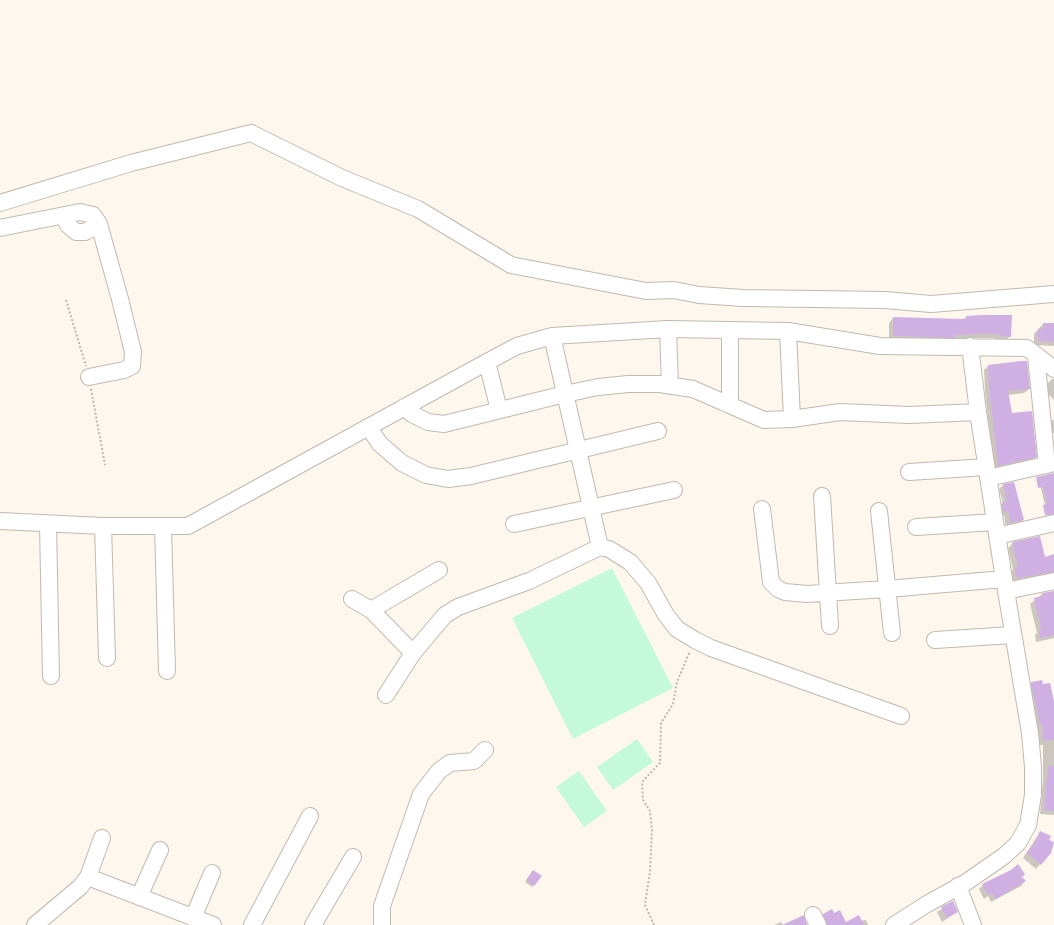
<!DOCTYPE html>
<html>
<head>
<meta charset="utf-8">
<style>
	body { margin:0 }
	canvas { display:block; background:#fef7ed }
</style>
</head>
<body>
<canvas width="1054" height="925"></canvas>
<script>
const c = document.querySelector('canvas').getContext('2d');
c.lineJoin = 'round';
function fillPath(path, color) {
  c.fillStyle = color;
  c.fill(path, 'evenodd');
}
function poly(rows) {
  const path = new Path2D();
  for (const r of rows) {
    path.moveTo(r[0], r[1]);
    for (let i = 2; i < r.length; i += 2) path.lineTo(r[i], r[i + 1]);
  }
  return path;
}
function trace(path, color, width, dash) {
  c.strokeStyle = color;
  c.lineWidth = width;
  c.lineCap = dash ? 'butt' : 'round';
  c.setLineDash(dash || []);
  c.stroke(path);
}
const green = poly([
	[612,568,673,688,573,739,512,618],
	[637,739,653,762,613,790,597,767],
	[579,771,607,811,584,827,556,787]
]);
const shadow = poly([
	[966,317,1010,336,1006,340,995,340,995,338,972,338,952,339,950,341,889,340,889,323,893,318,963,320],
	[1043,324,1054,324,1054,346,1034,345,1034,334],
	[988,366,1029,389,1024,393,1008,395,1011,414,1036,457,1031,461,994,470,985,392,984,370],
	[1052,379,1054,379,1054,400,1045,391,1044,387],
	[1052,420,1054,420,1054,433,1049,434,1048,424],
	[1054,473,1054,519,1048,518,1039,480],
	[1013,483,1023,520,1019,524,1006,527,1004,515,999,515,998,507,1003,503,999,489,1003,485],
	[1013,543,1044,558,1054,555,1054,578,1012,582,1010,573,1013,570,1008,548],
	[1042,594,1054,601,1054,638,1036,642,1035,635,1037,633,1030,604],
	[1032,683,1054,706,1054,815,1040,814,1043,780,1043,745,1039,745,1038,728,1036,728,1027,687],
	[1040,832,1048,841,1054,843,1050,852,1036,869,1023,858],
	[532,873,540,877,532,887,525,882],
	[1021,877,1025,881,1021,886,991,902,988,896,984,899,979,889,983,885],
	[953,902,957,912,942,922,937,912],
	[824,915,833,915,845,923,866,920,868,925,822,925,819,919],
	[781,922,783,925,774,925]
]);
const building = poly([
	[982,315,1012,315,1011,337,999,336,999,334,977,334,955,335,955,338,893,336,893,317,966,319,966,316],
	[1043,323,1054,323,1054,342,1038,341,1038,329,1043,329],
	[1021,361,1027,361,1030,389,1008,391,1012,413,1032,411,1037,457,998,466,989,388,988,365],
	[1054,473,1054,514,1045,515,1043,505,1047,504,1043,487,1038,488,1036,477],
	[1014,482,1024,520,1010,523,1008,511,1003,512,1002,502,1007,502,1003,484],
	[1040,536,1045,557,1054,554,1054,572,1017,578,1014,568,1018,567,1012,542],
	[1054,591,1054,635,1040,638,1039,630,1041,629,1034,598,1043,596,1042,593],
	[1042,680,1043,684,1050,683,1054,701,1054,740,1043,741,1042,724,1040,724,1033,693,1031,682],
	[1048,766,1054,766,1054,811,1044,810],
	[1040,831,1051,836,1049,840,1054,842,1051,853,1041,865,1027,853,1034,844],
	[1018,864,1025,874,1022,877,1026,881,996,899,992,893,988,895,982,884,1011,870],
	[533,870,542,876,534,886,526,880],
	[953,901,958,912,947,918,941,907],
	[832,909,834,913,840,910,846,922,859,915,864,925,827,925,823,914],
	[804,915,807,925,782,925]
]);
const path = poly([
	[66,300,86,366],
	[91,389,105,465],
	[654,925,645,905,650,871,652,831,650,811,643,800,642,782,660,763,661,723,673,704,677,682,690,651]
]);
const minor = poly([
	[0,203,131,163,251,133,342,178,418,209,511,265,646,291,674,290,699,295,743,298,885,300,931,304,1054,294],
	[64,215,68,225,76,232,85,232,99,224],
	[0,228,80,212,93,215,99,224,120,299,133,352,132,366,124,370,89,377],
	[668,329,670,386],
	[730,330,730,404],
	[788,331,792,419],
	[552,336,600,547],
	[1036,356,1047,465],
	[487,362,499,410],
	[404,407,412,414,428,422,444,424,565,394,598,387,628,384,660,384,693,389,764,420,792,419,840,412,909,415,978,412],
	[369,428,380,444,402,463,426,475,448,479,471,476,658,431],
	[909,472,986,467],
	[988,478,1054,463],
	[822,496,830,626],
	[762,509,771,582,778,589,785,592,807,594,887,589,1004,579],
	[879,511,892,633],
	[0,521,103,526,188,526,487,362,517,346,552,336,668,329,788,331,880,346,1027,348,1054,369],
	[514,524,674,490],
	[48,525,51,676],
	[103,526,107,658],
	[163,526,167,671],
	[916,527,995,522],
	[997,536,1054,523],
	[1006,591,1054,581],
	[352,599,371,610,413,653],
	[371,610,439,570],
	[935,640,1012,635],
	[386,695,413,653,445,615,458,607,529,581,600,547,609,549,630,562,648,583,666,615,677,629,695,640,711,648,901,716],
	[88,877,213,925],
	[958,886,973,925],
	[139,897,160,850],
	[813,915,818,925],
	[193,918,212,873],
	[35,925,80,887,88,877,102,838],
	[252,925,310,816],
	[313,925,353,857],
	[382,925,382,906,421,794,439,771,450,763,474,761,485,750],
	[894,925,927,904,965,883,1004,856,1018,843,1028,825,1033,795,1033,767,1030,733,1004,579,978,412,970,346]
]);
fillPath(green, '#c4f9d9');
fillPath(shadow, '#0003');
fillPath(building, '#d0b0e2');
trace(minor, '#c0b9b1', 18);
trace(path, '#bcb6af', 2, [2, 2]);
trace(minor, '#fff', 16);
</script>
</body>
</html>
